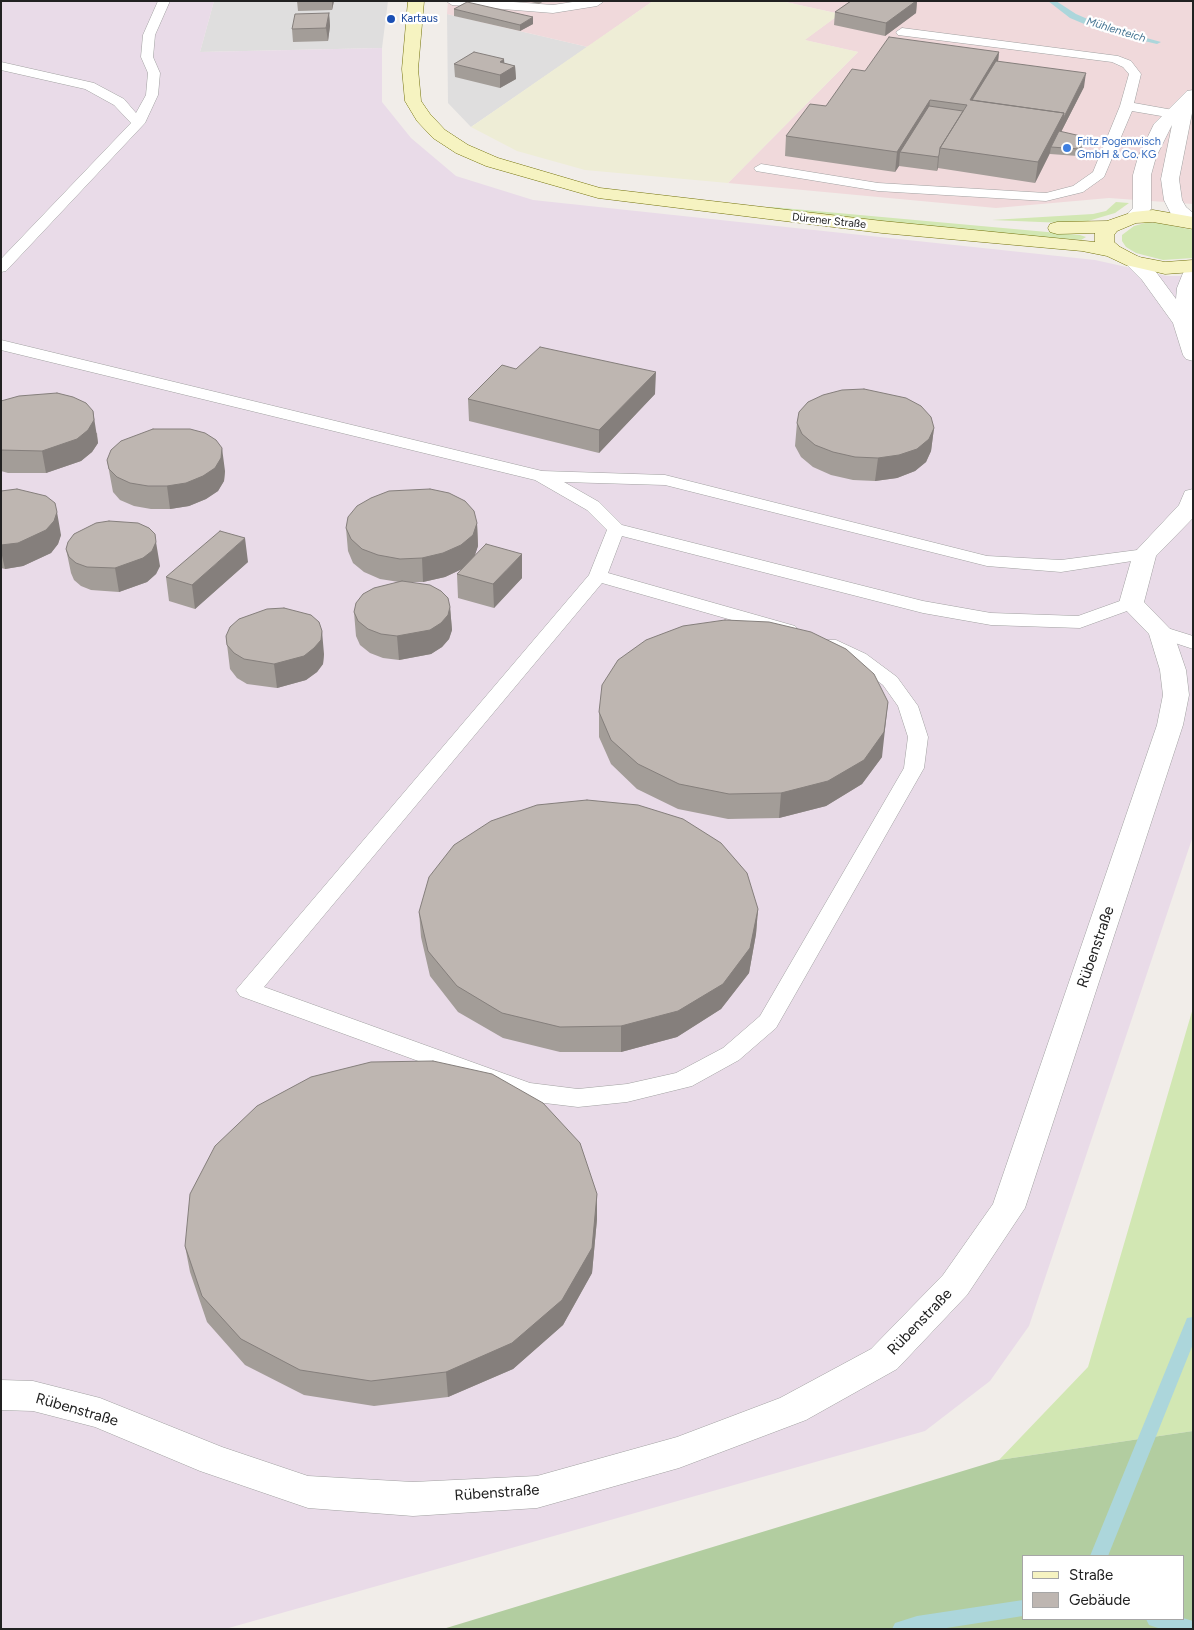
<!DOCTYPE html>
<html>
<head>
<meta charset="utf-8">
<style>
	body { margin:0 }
	#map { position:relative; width:1194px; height:1630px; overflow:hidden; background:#f1ede9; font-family:Figtree,sans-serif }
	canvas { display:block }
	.frame { position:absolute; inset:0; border:2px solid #212121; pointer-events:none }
	.legend { position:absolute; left:1022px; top:1555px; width:162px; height:65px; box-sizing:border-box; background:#fff; border:1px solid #a6a6a6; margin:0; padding:6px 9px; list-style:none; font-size:15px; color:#212121 }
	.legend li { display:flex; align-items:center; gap:10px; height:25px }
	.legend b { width:25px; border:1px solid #a6a6a6 }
</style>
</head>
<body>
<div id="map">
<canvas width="1194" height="1630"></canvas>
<div class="frame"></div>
<ul class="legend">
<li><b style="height:6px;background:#f6f3c1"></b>Straße</li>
<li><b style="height:14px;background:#beb6b1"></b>Gebäude</li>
</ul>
</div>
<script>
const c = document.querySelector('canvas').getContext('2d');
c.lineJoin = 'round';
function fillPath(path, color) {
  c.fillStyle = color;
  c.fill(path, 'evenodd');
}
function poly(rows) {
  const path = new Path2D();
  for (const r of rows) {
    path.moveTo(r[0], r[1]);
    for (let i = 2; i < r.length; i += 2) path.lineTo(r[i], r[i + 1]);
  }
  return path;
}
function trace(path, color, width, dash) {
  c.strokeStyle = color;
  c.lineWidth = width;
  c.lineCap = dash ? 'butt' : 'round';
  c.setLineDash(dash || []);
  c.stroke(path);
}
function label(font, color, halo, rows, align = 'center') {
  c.font = font + ' Figtree,sans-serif';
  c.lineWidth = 4.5;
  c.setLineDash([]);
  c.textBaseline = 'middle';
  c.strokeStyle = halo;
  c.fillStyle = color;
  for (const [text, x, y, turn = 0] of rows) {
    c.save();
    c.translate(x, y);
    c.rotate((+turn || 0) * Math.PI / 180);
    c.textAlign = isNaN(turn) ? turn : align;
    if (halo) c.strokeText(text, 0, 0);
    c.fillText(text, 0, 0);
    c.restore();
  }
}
const residential = poly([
	[214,1,388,1,382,48,200,52],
	[447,14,588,47,471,127,448,103]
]);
const commercial = poly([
	[448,1,653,1,588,47,447,14],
	[781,1,1193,1,1193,204,1109,198,996,208,728,183,858,52,804,40,840,14]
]);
const industrial = poly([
	[1,1,214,1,200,52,382,48,382,102,411,138,456,176,533,200,1095,260,1167,276,1193,276,1193,836,1029,1326,990,1381,925,1431,225,1629,1,1629]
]);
const farmland = poly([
	[653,1,781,1,840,14,805,40,858,52,728,183,585,170,517,151,471,127]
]);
const grass = poly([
	[1116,202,1129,203,1115,213,1088,221,1064,223,992,220,1093,214,1106,211],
	[772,207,1080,235,1086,237,1081,240,977,232,769,209],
	[1145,223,1158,223,1193,230,1193,258,1163,260,1136,253,1126,247,1122,241,1122,235,1134,226],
	[1193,1008,1193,1431,999,1460,1088,1367]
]);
const forest = poly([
	[1193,1431,1193,1629,443,1629,999,1460],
	[1023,1556,1183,1556,1183,1619,1023,1619]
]);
const stream = poly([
	[1048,1,1056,1,1076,14,1106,27,1161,42,1157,44,1101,31,1070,18,1048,1],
	[1193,1317,1193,1344,1108,1556,1090,1556,1185,1323,1187,1318,1193,1317],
	[1023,1600,1023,1616,940,1629,892,1629,895,1623,917,1616,1023,1600],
	[1183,1618,1193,1621,1193,1629,1161,1629,1149,1625,1146,1619,1183,1618]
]);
const service = poly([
	[158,1,170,1,155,35,153,57,160,73,158,95,145,123,6,271,1,272,1,259,131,123,114,105,85,89,1,70,1,62,94,83,124,99,136,113,146,95,148,73,141,57,143,35,158,1],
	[446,1,500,1,553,5,579,1,603,2,597,6,553,13,452,5,446,1],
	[902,28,1118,56,1131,61,1141,74,1134,103,1173,110,1180,114,1173,118,1132,111,1104,177,1083,192,1046,201,878,191,756,171,754,168,761,164,878,183,1046,193,1073,186,1093,172,1120,106,1129,74,1123,67,1112,62,898,35,896,32,902,28],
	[1,340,542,471,665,475,987,556,1061,560,1145,549,1151,550,1154,554,1151,558,1145,559,1061,572,987,566,665,485,564,482,599,502,622,525,923,601,991,613,1078,616,1131,597,1138,599,1140,603,1138,607,1080,628,991,625,923,613,622,536,608,573,795,626,798,630,795,634,788,636,602,583,264,987,530,1083,578,1089,627,1084,676,1073,723,1048,760,1016,904,768,908,737,898,706,883,685,852,662,822,648,819,644,822,640,836,640,866,654,897,677,918,706,928,737,924,768,776,1028,739,1060,692,1086,627,1102,578,1107,528,1101,240,996,236,990,589,575,607,530,587,510,535,480,1,350,1,340],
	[1161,626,1193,636,1193,649,1154,636,1151,632,1154,628,1161,626]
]);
const minor = poly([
	[1193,90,1193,108,1179,179,1182,200,1186,207,1193,213,1193,228,1186,226,1171,214,1164,200,1161,179,1172,125,1156,157,1151,175,1151,209,1140,222,1126,222,1124,218,1133,208,1133,175,1138,157,1154,124,1187,91,1193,90],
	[1133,255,1140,257,1156,272,1176,299,1177,288,1183,273,1186,269,1193,267,1193,361,1186,359,1183,355,1173,323,1142,280,1123,261,1126,257,1133,255],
	[1193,489,1193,518,1156,556,1144,602,1173,632,1186,670,1189,695,1183,725,1025,1208,967,1295,897,1369,806,1420,679,1468,537,1508,413,1516,308,1508,200,1471,95,1427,33,1411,1,1410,1,1380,33,1381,100,1398,222,1447,308,1476,413,1482,537,1476,677,1437,780,1398,871,1349,943,1275,993,1204,1157,725,1163,695,1160,670,1149,634,1119,603,1133,554,1179,505,1185,491,1193,489]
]);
const secondary = poly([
	[408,1,424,1,418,69,421,101,430,114,445,130,468,145,498,158,600,188,882,221,1095,242,1095,233,1057,234,1050,232,1048,228,1050,224,1057,222,1107,221,1133,212,1153,210,1193,217,1193,229,1153,222,1136,223,1117,231,1114,235,1114,242,1120,247,1139,257,1165,262,1193,260,1193,272,1165,274,1126,265,1107,256,1082,251,882,233,598,198,486,166,456,153,433,138,417,121,405,101,402,69,408,1]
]);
const wall = poly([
	[297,1,334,1,332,10,298,11],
	[527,1,544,1,539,4],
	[851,1,917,1,916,13,885,36,834,25,835,12],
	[454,9,533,24,520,31,454,16],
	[329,13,330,26,328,41,293,42,292,29],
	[999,52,998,62,1084,87,1061,132,1084,144,1078,156,1050,154,1050,153,1035,183,938,168,937,171,899,166,895,172,785,156,786,136,826,106,865,71],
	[504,59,504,63,515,66,516,79,500,88,455,77,454,64],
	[516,369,655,394,599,453,469,421,468,399],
	[1,401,97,433,98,443,92,452,81,461,46,473,8,473,1,471],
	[797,423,934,428,931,451,926,462,915,471,897,478,875,481,853,480,831,475,813,467,801,457,795,446],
	[107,460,225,471,224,481,218,491,206,499,189,506,170,509,151,509,134,506,120,500,113,492],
	[1,491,61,535,58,544,51,553,23,566,5,569,1,568],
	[477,523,478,546,474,557,522,578,494,608,458,598,457,574,468,562,462,569,445,577,423,582,409,582,450,607,452,630,449,639,442,647,431,654,399,660,383,658,370,653,360,645,356,636,354,612,399,582,380,579,364,572,353,563,348,551,346,528],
	[66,549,160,566,156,574,147,582,119,592,91,590,81,586,74,580,71,573],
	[248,562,195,609,169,601,166,577],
	[226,636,324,654,323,664,317,672,306,680,277,688,247,684,237,678,230,669],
	[599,712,882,757,862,784,826,806,779,818,728,819,678,809,637,789,611,764,599,737],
	[758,909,756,934,749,973,721,1009,677,1037,621,1052,560,1052,503,1038,458,1012,430,976,421,937,419,912],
	[597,1219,592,1273,563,1325,513,1369,448,1397,374,1406,304,1395,245,1365,207,1322,190,1272,185,1246]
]);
const shadedWall = poly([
	[332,1,334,1,332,10],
	[916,1,917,1,916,13,885,36,886,23],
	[329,13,330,26,328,41,326,28],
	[533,17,533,24,520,31,520,25],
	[999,52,997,70,975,107,970,100],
	[504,59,505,72,515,66,516,79,500,88,500,62],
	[1086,73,1084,87,1061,132,1063,119],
	[930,100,928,120,900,152,899,166,895,172,897,152],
	[1064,113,1061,132,1051,147,1050,153,1035,183,1038,162],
	[1085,137,1084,144,1078,156,1079,149],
	[939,155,938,168,937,171,938,157],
	[656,372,655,394,599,453,599,430],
	[93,411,98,443,92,452,81,461,46,473,42,451],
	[934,428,931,451,926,462,915,471,897,478,875,481,878,458],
	[222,448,225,471,224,481,218,491,206,499,189,506,170,509,167,486],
	[57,512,61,535,58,544,51,553,23,566,5,569,1,551,1,545],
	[477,523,478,546,474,558,462,569,445,577,423,582,422,558],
	[245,538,248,562,195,609,192,585],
	[156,542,160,566,156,574,147,582,119,592,115,568],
	[522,554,522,578,494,608,493,584],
	[450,607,452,630,449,639,442,647,431,654,399,660,397,636],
	[322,631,324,654,323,664,317,672,306,680,277,688,274,664],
	[888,702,882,757,862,784,826,806,779,818,781,793],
	[758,909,756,934,749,973,721,1009,677,1037,621,1052,621,1026],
	[597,1194,597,1219,592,1273,563,1325,513,1369,448,1397,446,1372]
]);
const building = poly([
	[851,1,916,1,886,23,835,12,851,1],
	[467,2,533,17,520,25,454,9,467,2],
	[329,13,326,28,292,29,295,14,329,13],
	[889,37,999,52,970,100,1064,113,1038,162,940,148,967,105,930,100,897,152,786,136,810,104,826,106,852,69,865,71,889,37],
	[474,52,504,59,500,62,515,66,500,75,454,64,474,52],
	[996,61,1086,73,1063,119,1064,113,972,100,996,61],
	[929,106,963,111,940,148,939,155,938,157,900,152,929,106],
	[1059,131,1085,137,1079,149,1051,147,1059,131],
	[540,347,656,372,599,430,468,399,502,365,516,369,540,347],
	[864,389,906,398,921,406,931,417,934,428,929,439,917,449,899,455,878,458,855,457,833,452,815,445,802,434,797,423,799,412,808,402,823,395,842,390,864,389],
	[57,393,73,397,86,403,93,411,94,420,88,430,77,439,42,451,1,450,1,401,19,396,57,393],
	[153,429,190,429,205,433,216,440,222,448,221,458,215,468,203,476,186,483,167,486,148,486,130,483,117,477,109,469,107,460,111,450,121,441,153,429],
	[17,489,46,496,55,503,57,512,54,521,46,530,18,543,1,545,1,491,17,489],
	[430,489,449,493,465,501,474,511,477,523,473,535,461,545,443,553,422,558,400,559,378,555,362,549,351,539,346,528,348,517,357,506,371,498,389,491,430,489],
	[109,521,138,523,149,528,155,534,156,542,152,551,143,558,115,568,87,567,76,563,69,557,66,549,68,542,74,534,96,523,109,521],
	[220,531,245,538,192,585,166,577,220,531],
	[486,544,522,554,493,584,457,574,486,544],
	[402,581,430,585,441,591,448,598,450,607,448,615,441,623,430,630,397,636,381,634,368,629,358,621,354,612,356,603,363,594,374,588,402,581],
	[284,608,311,615,319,622,322,631,321,640,314,648,304,656,274,664,244,659,234,653,227,645,226,636,230,627,239,619,267,609,284,608],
	[725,620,769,622,811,632,846,649,874,674,888,702,884,732,864,760,828,781,781,793,729,794,679,784,638,764,611,740,599,712,602,685,618,660,646,640,683,626,725,620],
	[587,800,638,805,683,819,721,843,747,873,758,909,750,948,723,984,678,1011,621,1026,560,1027,502,1013,457,986,428,951,419,912,429,877,454,845,491,821,537,805,587,800],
	[433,1061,492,1074,543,1103,580,1143,597,1194,592,1248,562,1300,512,1343,446,1372,371,1381,300,1370,241,1339,202,1296,185,1246,190,1194,215,1146,257,1106,311,1077,371,1062,433,1061]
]);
const markers = [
	[391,19,5,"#1a4fb4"],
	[1067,148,5,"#3f7fe0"]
];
const farTransitnames = [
	["Kartaus",401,19]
];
const farWaternames = [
	["Mühlenteich",1116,30,17]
];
const farShopnames = [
	["Fritz Pogenwisch",1077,142],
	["GmbH & Co. KG",1077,155]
];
const farStreetnames = [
	["Dürener Straße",829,221,6]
];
const nearStreetnames = [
	["Rübenstraße",1096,947,-71],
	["Rübenstraße",920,1322,-46],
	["Rübenstraße",77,1410,16],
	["Rübenstraße",497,1493,-4]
];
fillPath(residential, '#dfdede');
fillPath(commercial, '#f0d9db');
fillPath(industrial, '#e9dbe8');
fillPath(farmland, '#eeedd6');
fillPath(grass, '#d2e7b3');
fillPath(forest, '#b2cda0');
fillPath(stream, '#acd6db');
trace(service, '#a2a2a2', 1);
trace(minor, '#a2a2a2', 1);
trace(secondary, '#74730d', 1);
fillPath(service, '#fff');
fillPath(minor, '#fff');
fillPath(secondary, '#f6f3c1');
fillPath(wall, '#a39d98');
fillPath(shadedWall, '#857f7c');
fillPath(building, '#beb6b1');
trace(building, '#857f7c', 1);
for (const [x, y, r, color] of markers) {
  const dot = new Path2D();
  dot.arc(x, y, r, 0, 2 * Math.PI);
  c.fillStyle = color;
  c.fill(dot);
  trace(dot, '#fff', 2);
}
label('11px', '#164399', '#fff', farTransitnames, 'left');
label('italic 11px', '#497794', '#fff', farWaternames);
label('11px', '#366cbe', '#fff', farShopnames, 'left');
label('11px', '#212121', '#fff', farStreetnames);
label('15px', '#212121', '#fff', nearStreetnames);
</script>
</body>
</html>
